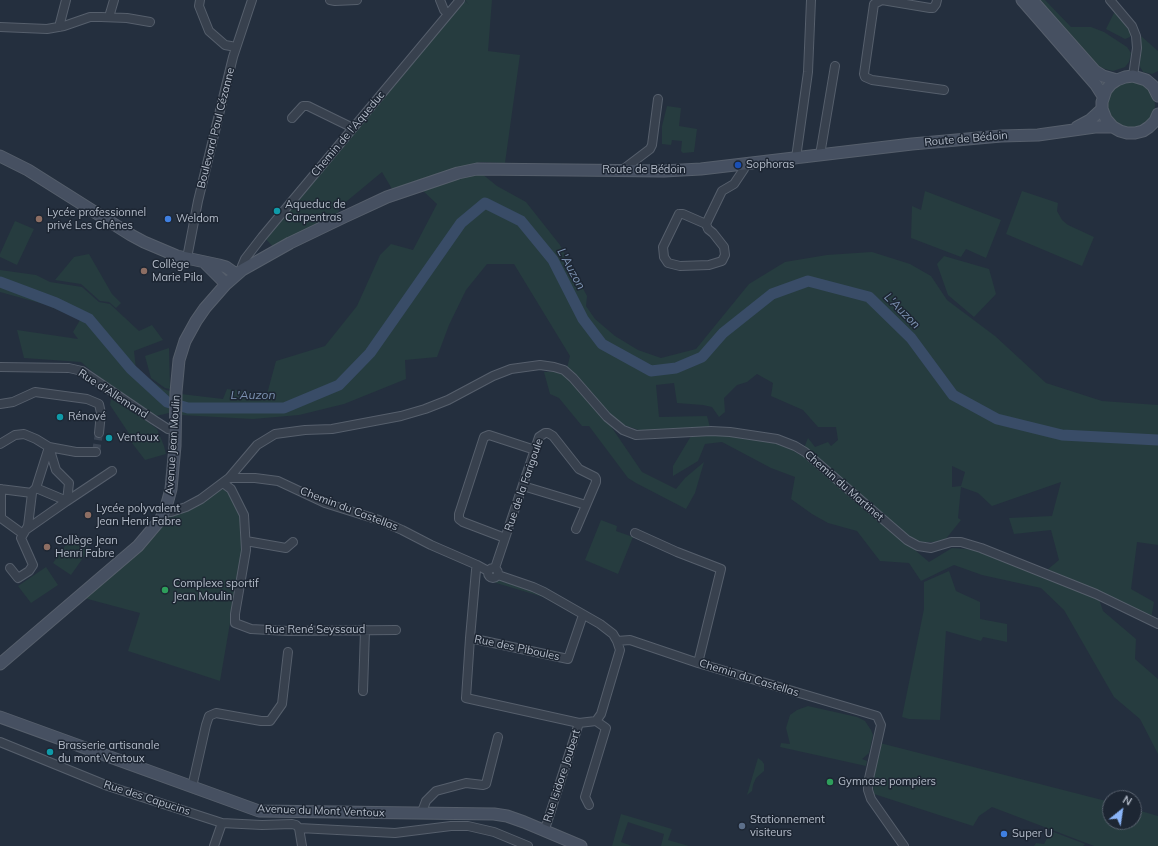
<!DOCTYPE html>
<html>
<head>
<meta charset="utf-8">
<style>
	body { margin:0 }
	#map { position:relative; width:1158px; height:846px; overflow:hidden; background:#242f3e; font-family:Mulish,sans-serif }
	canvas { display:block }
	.north { position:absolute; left:1102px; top:790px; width:40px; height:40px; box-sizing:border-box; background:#1d2633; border:1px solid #59626f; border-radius:50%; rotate:30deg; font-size:11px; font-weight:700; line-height:16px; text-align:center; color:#b4bcc9 }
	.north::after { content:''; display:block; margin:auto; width:14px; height:18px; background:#8ab4f8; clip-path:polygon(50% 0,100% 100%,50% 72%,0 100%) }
</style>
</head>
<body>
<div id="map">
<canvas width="1158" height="846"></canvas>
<div class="north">N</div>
</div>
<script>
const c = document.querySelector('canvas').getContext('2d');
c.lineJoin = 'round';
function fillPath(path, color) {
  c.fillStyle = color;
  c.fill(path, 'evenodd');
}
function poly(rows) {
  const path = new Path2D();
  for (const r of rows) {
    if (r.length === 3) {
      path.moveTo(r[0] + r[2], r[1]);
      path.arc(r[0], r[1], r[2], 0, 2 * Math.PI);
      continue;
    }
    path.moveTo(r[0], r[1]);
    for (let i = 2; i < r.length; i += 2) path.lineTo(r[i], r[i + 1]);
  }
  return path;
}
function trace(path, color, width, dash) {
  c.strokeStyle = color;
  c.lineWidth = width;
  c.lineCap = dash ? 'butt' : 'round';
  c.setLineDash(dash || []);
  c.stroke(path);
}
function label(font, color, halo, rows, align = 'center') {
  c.font = font + ' Mulish,sans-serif';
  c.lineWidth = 3;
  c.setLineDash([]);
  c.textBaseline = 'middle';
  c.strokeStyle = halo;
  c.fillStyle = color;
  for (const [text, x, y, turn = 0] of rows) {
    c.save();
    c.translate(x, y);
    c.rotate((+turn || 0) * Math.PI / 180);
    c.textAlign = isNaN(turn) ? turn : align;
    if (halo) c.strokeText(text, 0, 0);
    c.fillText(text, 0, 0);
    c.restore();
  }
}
const green = poly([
	[465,0,492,0,488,51,520,55,505,163,481,162,449,170,392,189,382,172,341,206,337,215,273,247,266,239,465,1,469,5],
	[1038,0,1045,0,1071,27,1091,27,1104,32,1127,47,1131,53,1129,62,1125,67,1113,71,1105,69,1096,65],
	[1115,11,1132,30,1130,37,1125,39,1106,29],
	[1141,36,1158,51,1158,71,1152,74,1143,72,1139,65],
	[1131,105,24],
	[667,106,681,108,679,126,697,129,694,152,683,153,681,151,682,141,672,140,671,145,662,144,662,126],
	[481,173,497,186,526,202,560,245,587,296,586,306,595,319,615,336,638,350,661,358,696,349,749,284,785,262,827,255,872,252,910,264,931,276,947,300,995,336,1046,383,1102,401,1158,405,1158,545,1137,542,1131,589,1154,602,1151,619,1097,593,1103,611,1136,639,1135,659,1158,679,1158,754,1140,719,1114,697,1064,610,1041,588,982,575,954,565,921,581,909,563,880,561,857,531,828,523,812,514,791,499,795,477,771,468,722,442,705,444,698,461,673,476,673,466,691,436,660,437,618,423,577,376,567,368,570,356,514,264,487,264,466,290,449,325,437,357,405,360,406,379,344,404,299,415,253,419,181,415,181,394,223,399,227,389,267,394,276,361,325,346,357,306,380,255,391,244,413,250,437,204,421,189],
	[757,374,773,383,771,396,803,410,818,427,836,427,838,440,831,446,828,442,815,447,808,438,804,448,906,535,919,542,940,542,945,540,961,520,958,518,961,487,978,493,992,506,1061,482,1052,516,1009,518,1014,534,1051,530,1059,560,1041,575,979,550,952,548,929,562,806,458,795,452,787,444,746,436,712,435,707,416,659,417,656,385,674,383,677,403,703,405,712,407,719,417,725,412,724,398,737,385,747,382],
	[952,466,965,472,961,486,952,487],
	[925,191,1001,220,986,258,966,249,961,257,911,238,912,206,921,210],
	[1022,191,1058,203,1057,211,1062,220,1068,225,1094,237,1082,266,1006,234],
	[15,221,34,229,17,265,0,257,0,254],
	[89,254,112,294,121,303,116,308,109,302,100,301,81,284,55,280,74,257],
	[944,256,989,269,996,294,974,317,948,295,937,264],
	[0,270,36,275,50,282,82,287,99,302,110,304,139,331,152,325,163,340,134,351,136,369,163,389,170,391,169,413,156,416,99,377,81,362,24,358,17,330,78,339,73,332,80,320,47,305,0,292],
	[169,348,170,389,165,388,151,378,145,356],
	[561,371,581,391,604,419,610,425,642,472,676,489,685,478,704,462,695,493,686,509,636,483,628,478,589,426,582,426,559,398,550,394,544,372],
	[111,399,144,419,157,429,164,446,166,454,145,460,132,443,134,441,110,405],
	[221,489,225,490,229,492,240,512,243,536,240,565,220,681,128,651,140,613,84,598,145,545,158,532,169,517,186,510],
	[601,520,617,526,616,531,633,537,618,574,585,560],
	[72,536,90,548,71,575,53,563],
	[46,567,58,585,31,603,18,586],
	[949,571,956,591,980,602,980,619,1007,624,1007,642,983,637,981,641,946,631,940,720,909,719,902,717,924,609,924,582],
	[498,580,532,591,550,599,493,582],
	[808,706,857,717,865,721,871,730,873,735,869,753,862,759,867,761,866,766,780,747,781,743,790,744,786,728,790,715,797,710],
	[880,743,1110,802,1110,822,1134,822,1134,809,1158,816,1158,846,1094,846,992,807,979,816,973,826,874,794,873,784,871,780],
	[758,758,762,761,764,764,764,771,756,778,753,785,752,791,747,795],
	[621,814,672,829,668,840,689,846,661,846,664,834,628,822,621,842,632,846,612,846],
	[1051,831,1085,844,1083,846,1034,846,1036,843,1044,844]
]);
const river = poly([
	[0,282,56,303,89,319,131,369,167,402,188,408,284,408,339,385,370,353,461,223,485,203,521,221,553,260,583,319,602,344,651,371,676,368,702,357,723,333,772,294,808,281,869,297,911,338,953,395,997,419,1062,435,1158,440]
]);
const minorTunnel = poly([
	[96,452,99,433]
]);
const minor = poly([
	[200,0,199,6,209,31,225,45,236,47],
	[330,0,335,1,357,0],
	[440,0,444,10,448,14],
	[937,0,936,4,933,8,930,8,882,0,874,4,864,74,865,77,872,80,944,90],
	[1110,0,1132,26,1136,36,1137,48,1133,76],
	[109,17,114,0],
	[0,27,47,29,64,26,90,17,101,17,127,18,150,22],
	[59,27,66,0],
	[292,118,303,106,308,106,353,128],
	[820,155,835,66],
	[796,158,808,72,811,0],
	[621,171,650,149,652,145,658,99],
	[679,214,683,214,706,224,708,229,713,233,724,247,725,255,722,261,709,265,680,266,668,263,664,257,663,247,679,214],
	[706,224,722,191,734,184,744,169,744,164],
	[187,258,198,201,233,57,252,0],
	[242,270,242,266,245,259,262,237,460,0],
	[0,367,69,368,82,371,154,420,168,429,175,430],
	[0,404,13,402,35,392,87,399,99,404,101,413,99,433],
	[0,444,15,435,24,434,36,439,49,447,76,452,96,452],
	[229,478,257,445,275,434,305,430,332,429,401,416,425,409,448,400,493,376,511,369,540,365,554,367,564,370,573,378,607,417,623,430,636,435,711,431,730,432,777,439,795,446,805,452,907,540,918,546,931,548,951,542,961,542,981,548,1096,594,1158,624],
	[223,483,231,489,244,515,246,550,235,614,235,623,251,629,288,631,396,630],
	[523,486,586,505],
	[36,488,67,501,112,471],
	[0,489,32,493,28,526,21,538,33,565,29,571,18,578,10,568],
	[1,489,1,518,23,534],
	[33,491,36,488,49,447],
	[165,511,171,512,186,507,201,499,229,478,255,478,278,481,325,503,379,520,402,530,431,545,477,565,488,571],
	[27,529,67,501,69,483,56,470,49,447],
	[635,533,677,552,721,569,698,663],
	[505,538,463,522,459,519,459,514,484,437,489,435,535,450],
	[246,541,286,548,293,542],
	[477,565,476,570,470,638,568,659,583,615],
	[493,573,5],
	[495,568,539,437,545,433,548,433,553,436,579,469,595,477,596,479,596,482,576,529],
	[470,638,466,698,579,723,596,721,601,714,620,650,617,641,613,634,600,624,544,592,533,587,498,575],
	[617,641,630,640,698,663,877,716,881,725,868,783,868,790,871,799,904,846],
	[363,691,365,630],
	[0,742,108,786,222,823,262,825,292,824,296,825,299,828],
	[192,787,206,725,209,716,216,713,261,721,270,721,282,704,288,652],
	[589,805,585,797,606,728,596,721],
	[422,814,423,809,426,801,436,791,466,783,483,785,486,784,498,737],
	[299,828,395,833,451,826,468,826,494,832,528,846],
	[299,828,302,846],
	[544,830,547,823,579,723],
	[214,846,222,823]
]);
const secondary = poly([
	[1022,0,1096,85,1103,96],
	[1032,0,1095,71,1103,76,1117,80],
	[1158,96,1153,86,1146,80,1133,76,1125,77,1117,80,1111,84,1106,90,1102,102,1102,109,1106,119,1113,127,1120,131,1127,133,1135,133,1143,131,1149,127,1155,121,1158,114],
	[1077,127,1090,120,1102,109],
	[0,156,28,170,131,235,144,242,177,256,219,265,226,267,236,274],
	[204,262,226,284],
	[0,664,138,546,160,520,165,511,171,489,175,446,176,392,179,360,185,341,196,321,205,308,226,284,242,270,290,243,344,217,387,197,458,173,477,169,664,171,701,169,912,144,1001,136,1038,135,1095,127,1113,127],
	[0,717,259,811,494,814,507,816,524,822,581,846]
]);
const markers = [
	[738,165,4,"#1a4fb4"],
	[277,211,4,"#0f9aa8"],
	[39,219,4,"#8d6e63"],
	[168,219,4,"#3f7fe0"],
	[144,271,4,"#8d6e63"],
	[60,417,4,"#0f9aa8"],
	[109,438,4,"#0f9aa8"],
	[88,515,4,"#8d6e63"],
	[47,547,4,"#8d6e63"],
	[165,590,4,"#2e9e5b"],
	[50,752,4,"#0f9aa8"],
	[830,782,4,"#2e9e5b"],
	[742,826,4,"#5c6f8a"],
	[1004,834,4,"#3f7fe0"]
];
const streetNames = [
	["Boulevard Paul Cézanne",216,128,-76],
	["Chemin de l'Aqueduc",348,134,-50],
	["Route de Bédoin",966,139,-5],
	["Route de Bédoin",644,170],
	["Rue d'Allemand",113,394,33],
	["Avenue Jean Moulin",173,445,-86],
	["Rue de la Farigoule",524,485,-71],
	["Chemin du Martinet",844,486,41],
	["Chemin du Castellas",349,509,21],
	["Rue René Seyssaud",315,630],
	["Rue des Piboules",517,648,12],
	["Chemin du Castellas",749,678,17],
	["Rue Isidore Joubert",562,776,-72],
	["Rue des Capucins",147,798,18],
	["Avenue du Mont Ventoux",321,811,2]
];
const poiNames = [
	["Sophoras",746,165],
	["Aqueduc de",285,205],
	["Carpentras",285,218],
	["Lycée professionnel",47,213],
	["privé Les Chênes",47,226],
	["Weldom",176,219],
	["Collège",152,265],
	["Marie Pila",152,278],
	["Rénové",68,417],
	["Ventoux",117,438],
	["Lycée polyvalent",96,509],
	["Jean Henri Fabre",96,522],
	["Collège Jean",55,541],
	["Henri Fabre",55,554],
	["Complexe sportif",173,584],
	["Jean Moulin",173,597],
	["Brasserie artisanale",58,746],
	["du mont Ventoux",58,759],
	["Gymnase pompiers",838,782],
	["Stationnement",750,820],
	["visiteurs",750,833],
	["Super U",1012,834]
];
const waterNames = [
	["L'Auzon",571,269,61],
	["L'Auzon",902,311,45],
	["L'Auzon",253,395]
];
fillPath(green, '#263c3f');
trace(river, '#394c67', 11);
trace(minorTunnel, '#3a4453', 8, [8, 4]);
trace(minor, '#565f6c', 10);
trace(secondary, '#565f6c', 13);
trace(minor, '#38414e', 8);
trace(secondary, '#465061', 11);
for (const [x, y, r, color] of markers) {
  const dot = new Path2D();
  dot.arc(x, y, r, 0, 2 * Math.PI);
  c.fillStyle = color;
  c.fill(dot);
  trace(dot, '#1d2633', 1.5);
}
label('11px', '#b4bcc9', '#1d2633', streetNames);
label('11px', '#b4bcc9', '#1d2633', poiNames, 'left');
label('italic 12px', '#7c92b1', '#1d2633', waterNames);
</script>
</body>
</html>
